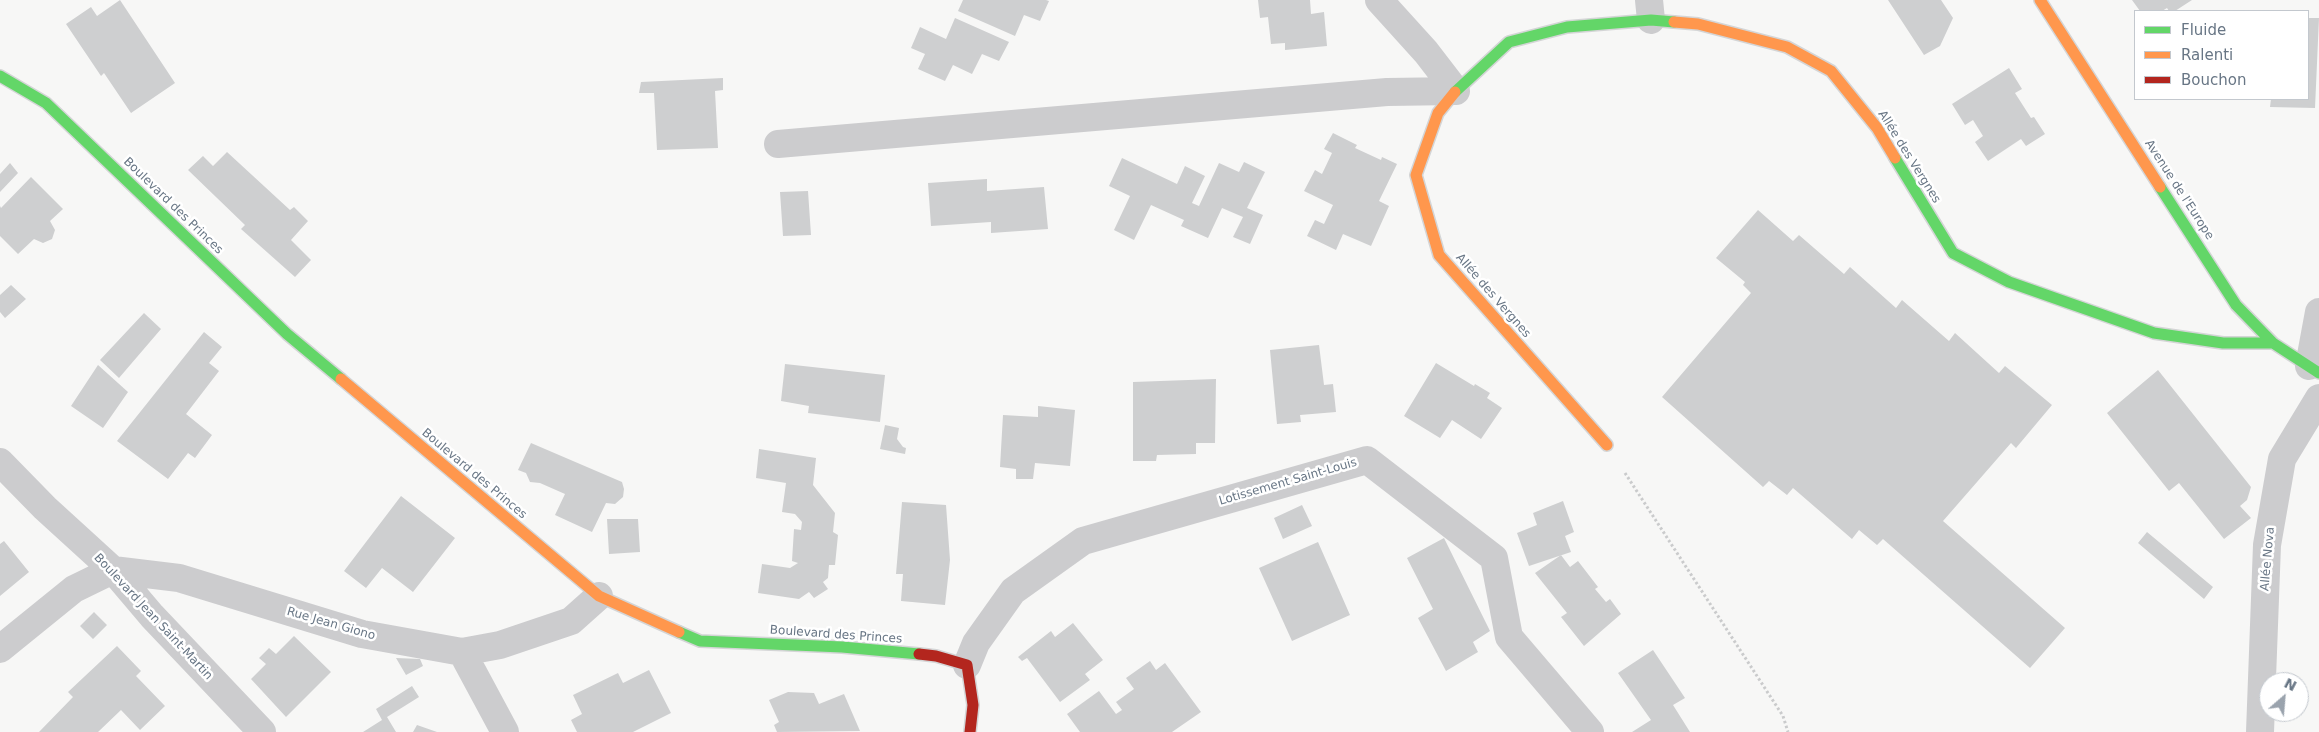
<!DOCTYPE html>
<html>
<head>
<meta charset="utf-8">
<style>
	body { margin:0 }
	#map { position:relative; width:2319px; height:732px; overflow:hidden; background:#f7f7f6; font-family:"DejaVu Sans",sans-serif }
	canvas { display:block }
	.legend { position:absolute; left:2134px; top:10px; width:175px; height:90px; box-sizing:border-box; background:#fff; border:1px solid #c3c8ce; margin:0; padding:6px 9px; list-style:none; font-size:15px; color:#687685 }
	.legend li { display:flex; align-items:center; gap:10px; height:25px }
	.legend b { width:25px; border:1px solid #c3c8ce }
	.north { position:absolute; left:2259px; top:672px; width:50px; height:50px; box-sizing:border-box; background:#fff; border:1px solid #c3c8ce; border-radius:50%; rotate:27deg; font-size:14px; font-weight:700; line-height:20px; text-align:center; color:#687685 }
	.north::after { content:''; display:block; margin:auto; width:18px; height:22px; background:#9aa3ad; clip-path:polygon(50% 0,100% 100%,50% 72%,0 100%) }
</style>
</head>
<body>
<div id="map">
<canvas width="2319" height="732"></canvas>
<ul class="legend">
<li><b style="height:6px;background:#63d668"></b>Fluide</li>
<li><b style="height:6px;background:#ff974d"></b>Ralenti</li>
<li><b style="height:6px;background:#b3261e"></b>Bouchon</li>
</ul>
<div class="north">N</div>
</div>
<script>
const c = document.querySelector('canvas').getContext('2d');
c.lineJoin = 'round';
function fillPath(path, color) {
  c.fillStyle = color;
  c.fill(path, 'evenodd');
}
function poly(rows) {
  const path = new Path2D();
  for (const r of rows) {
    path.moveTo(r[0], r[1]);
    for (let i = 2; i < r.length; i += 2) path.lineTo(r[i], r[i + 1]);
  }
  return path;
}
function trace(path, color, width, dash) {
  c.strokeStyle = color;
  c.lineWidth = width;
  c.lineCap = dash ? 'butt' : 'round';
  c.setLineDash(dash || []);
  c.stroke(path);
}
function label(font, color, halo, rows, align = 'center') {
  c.font = font + ' "DejaVu Sans",sans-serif';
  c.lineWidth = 5;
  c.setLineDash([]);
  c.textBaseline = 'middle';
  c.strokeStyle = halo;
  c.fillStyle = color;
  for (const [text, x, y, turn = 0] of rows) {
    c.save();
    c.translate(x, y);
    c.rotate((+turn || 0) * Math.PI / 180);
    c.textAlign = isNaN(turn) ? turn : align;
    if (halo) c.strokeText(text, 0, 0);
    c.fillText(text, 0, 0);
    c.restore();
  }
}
const building = poly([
	[120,0,175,83,131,113,104,73,101,76,66,24,91,7,97,16],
	[963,0,1046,0,1049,1,1040,21,1024,15,1015,36,958,11],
	[1258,0,1310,0,1311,14,1324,12,1327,46,1285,50,1285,43,1271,44,1268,17,1260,18],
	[1888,0,1941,0,1953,18,1940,46,1924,55],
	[2132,0,2192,0,2175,11,2169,11,2167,8,2162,11,2140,11],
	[955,18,1009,42,999,61,982,54,972,74,953,65,945,81,918,69,925,54,911,48,920,27,946,39],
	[2308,18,2319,18,2315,108,2270,107,2271,99,2308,99],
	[2009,68,2022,89,2015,93,2031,118,2034,117,2045,134,2026,146,2021,139,1988,161,1975,142,1983,136,1973,120,1965,125,1952,104],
	[723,78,723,90,715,91,718,148,657,150,654,93,639,93,641,82],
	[1333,133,1357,145,1355,148,1381,160,1382,157,1397,164,1379,201,1389,206,1371,246,1343,234,1336,250,1307,236,1315,220,1324,224,1333,205,1304,191,1315,170,1322,174,1332,153,1324,149],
	[227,152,290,210,294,207,308,221,291,240,311,260,295,277,241,229,245,225,188,170,203,156,213,166],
	[1122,158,1177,184,1185,166,1205,176,1192,203,1199,206,1219,163,1239,172,1244,162,1265,172,1247,208,1263,215,1250,244,1233,237,1243,217,1222,208,1208,238,1181,226,1184,220,1151,205,1134,240,1114,230,1130,196,1109,186],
	[10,163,18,173,0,192,0,174],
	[31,177,63,209,50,221,55,230,52,239,43,243,34,239,18,254,0,236,0,206,1,208],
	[987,179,987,191,1044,187,1048,229,991,233,991,222,931,226,928,183],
	[808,191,811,235,783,236,780,192],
	[1758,210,1793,241,1799,235,1844,274,1850,267,1896,308,1902,300,1949,341,1955,333,1999,373,2005,366,2052,405,2016,448,2011,443,1943,521,2065,628,2030,668,1883,539,1877,545,1859,530,1852,539,1793,488,1787,495,1769,481,1763,487,1662,397,1751,293,1743,285,1745,282,1716,258],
	[11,285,26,299,5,318,0,312,0,295],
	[144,313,161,329,119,378,100,360],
	[204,332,222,347,209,363,219,371,186,414,212,435,195,458,188,453,168,479,117,441],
	[1319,345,1324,385,1333,384,1336,412,1300,415,1301,422,1277,424,1270,350],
	[1436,363,1474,386,1475,384,1490,393,1487,398,1502,408,1481,439,1452,420,1440,438,1404,416],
	[785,364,885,375,880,422,808,413,809,406,781,401],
	[98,365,128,392,103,428,71,406],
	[2158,370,2251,487,2247,500,2240,506,2251,518,2224,539,2179,483,2169,491,2107,413],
	[1216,379,1215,443,1196,443,1196,454,1157,455,1156,461,1133,461,1133,382],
	[1038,406,1075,410,1070,466,1035,463,1033,479,1016,479,1016,469,1000,467,1003,415,1038,417],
	[885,425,899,428,897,439,903,447,906,448,905,454,880,449],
	[531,443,622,482,624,489,623,497,615,504,606,503,592,532,555,515,565,494,540,483,530,482,526,473,518,470],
	[759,449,816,458,813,485,835,513,833,532,838,535,835,565,829,565,828,578,823,582,828,589,814,598,809,592,799,599,758,593,762,564,790,568,798,563,792,561,794,529,801,530,802,522,795,514,782,512,786,483,756,478],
	[401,496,455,538,413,592,382,568,366,588,344,571],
	[1563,501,1574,532,1565,536,1571,552,1529,566,1517,533,1537,525,1533,513],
	[902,502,946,505,950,560,945,605,901,601,903,574,896,574],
	[1302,505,1312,526,1283,539,1274,518],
	[607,519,638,519,640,552,609,554],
	[2147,532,2213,587,2204,599,2138,543],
	[1444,538,1490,631,1473,642,1478,652,1446,671,1418,618,1433,609,1407,558],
	[4,541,29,572,0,596,0,544],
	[1318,542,1350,615,1292,641,1259,568],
	[1561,555,1570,567,1578,561,1598,587,1595,589,1606,602,1610,599,1621,614,1584,646,1561,617,1567,613,1535,573],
	[94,612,107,625,93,639,80,626],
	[1073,623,1103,660,1085,674,1090,680,1060,702,1027,658,1022,661,1018,657,1051,631,1055,637],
	[294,636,331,672,286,717,251,679,266,664,259,658,269,648,276,654],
	[117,646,141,671,136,676,165,706,140,730,121,710,98,732,39,732,73,697,68,692],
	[1653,650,1685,698,1673,705,1690,732,1632,732,1651,720,1618,673],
	[396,658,420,659,423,666,406,675],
	[1150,661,1156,670,1165,663,1201,712,1172,732,1080,732,1067,714,1099,691,1116,714,1122,710,1116,702,1134,689,1126,678],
	[649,670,671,713,633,732,577,732,571,720,582,714,573,695,618,673,623,683],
	[412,686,419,697,387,717,396,732,363,732,382,720,376,709],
	[788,692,814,693,819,704,844,694,860,731,777,732,774,725,779,722,769,700],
	[417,725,437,732,413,732]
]);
const path = poly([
	[1625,473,1783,716,1788,732]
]);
const street = poly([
	[1379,0,1426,52,1456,91],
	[1649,0,1651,20],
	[778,144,1387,92,1456,91],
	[2309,366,2319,312],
	[0,462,45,508,113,570,152,616,262,732],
	[0,649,74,589,113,570,179,578,362,634,462,652,500,645,571,621,599,596],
	[462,652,505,732],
	[967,665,976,643,1013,591,1083,541,1367,460,1494,558,1509,637,1590,732],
	[2260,732,2267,545,2282,459,2319,398]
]);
const fast = poly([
	[0,76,46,103,287,334,341,379],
	[1455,92,1509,42,1567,27,1651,20,1674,22],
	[1895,158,1953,253,2009,282,2154,333,2223,343,2273,343],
	[2160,187,2236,305,2273,343,2319,373],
	[679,632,700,641,842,647,919,654]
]);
const slow = poly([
	[2040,0,2160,187],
	[1674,22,1698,24,1787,47,1831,71,1877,128,1895,158],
	[1455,92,1438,113,1416,175,1439,255,1607,445],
	[341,379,599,596,679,632]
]);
const jam = poly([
	[919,654,936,656,967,665,973,705,970,732]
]);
const streetNames = [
	["Allée des Vergnes",1909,157,58],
	["Avenue de l'Europe",2179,190,57],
	["Boulevard des Princes",173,206,44],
	["Allée des Vergnes",1493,296,49],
	["Boulevard des Princes",474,474,40],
	["Lotissement Saint-Louis",1288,482,-16],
	["Allée Nova",2268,559,-85],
	["Boulevard Jean Saint-Martin",153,617,47],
	["Rue Jean Giono",331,624,16],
	["Boulevard des Princes",836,635,4]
];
fillPath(building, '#cecfd0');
trace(fast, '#d4d5d6', 14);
trace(slow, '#d4d5d6', 14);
trace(jam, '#d4d5d6', 14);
trace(path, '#cacbcc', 3, [2.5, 2.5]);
trace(street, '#ccccce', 28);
trace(fast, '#63d668', 11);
trace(slow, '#ff974d', 11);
trace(jam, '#b3261e', 11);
label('12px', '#687685', '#fff', streetNames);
</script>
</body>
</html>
